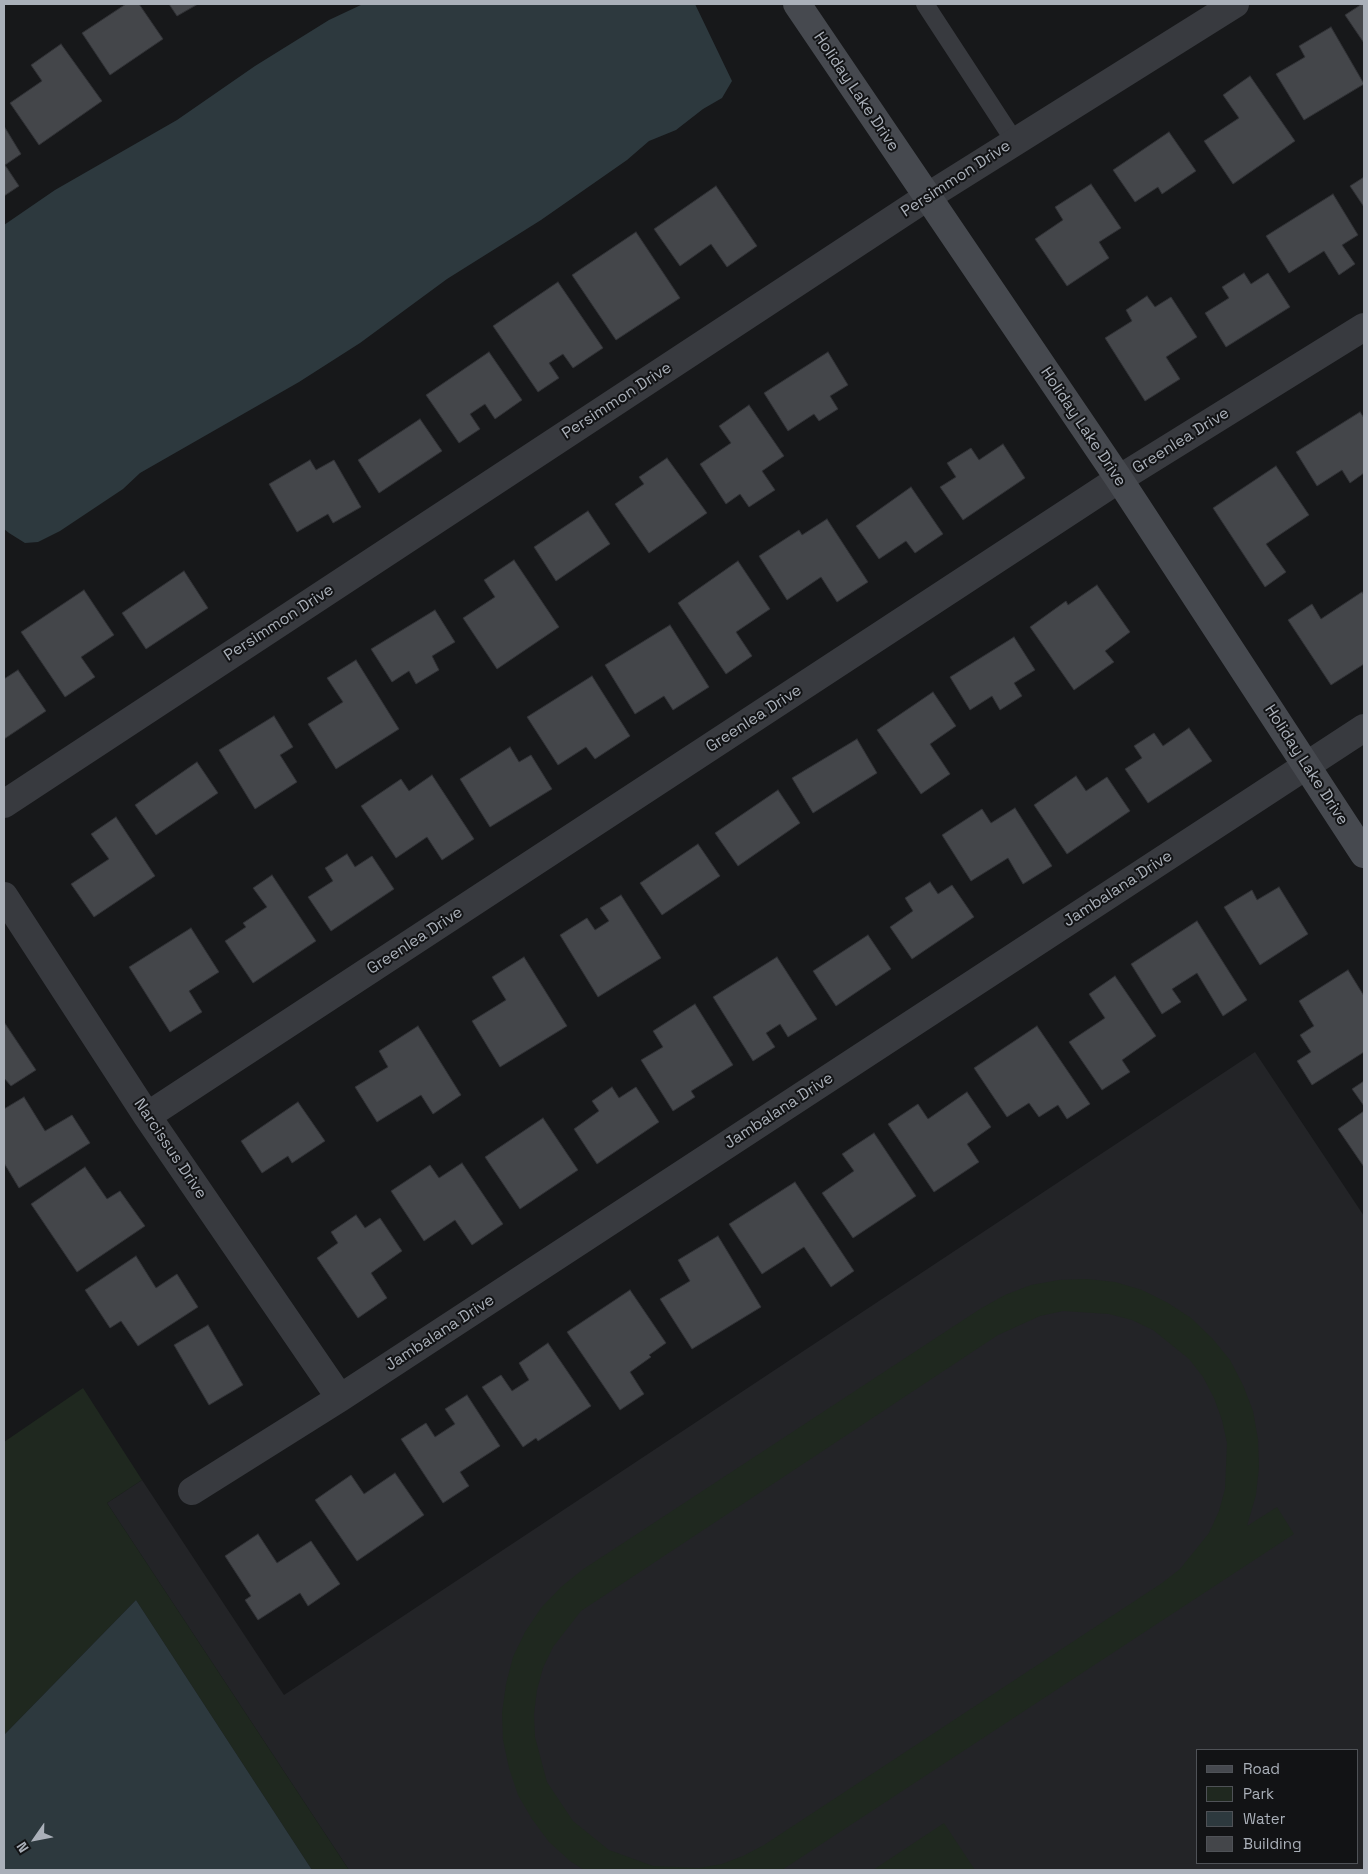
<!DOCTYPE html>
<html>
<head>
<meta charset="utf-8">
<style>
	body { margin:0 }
	#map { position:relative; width:1368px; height:1874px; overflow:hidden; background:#17181a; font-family:"Space Grotesk",sans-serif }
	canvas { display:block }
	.frame { position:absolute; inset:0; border:5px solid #aab0b9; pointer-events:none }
	.legend { position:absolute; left:1196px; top:1749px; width:162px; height:115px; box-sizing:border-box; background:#121315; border:1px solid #4f5257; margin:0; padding:6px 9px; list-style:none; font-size:15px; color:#aab0b9 }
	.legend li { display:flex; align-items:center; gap:10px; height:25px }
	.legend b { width:25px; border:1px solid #4f5257 }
	.north { position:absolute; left:10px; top:1814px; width:50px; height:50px; -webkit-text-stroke:4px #121315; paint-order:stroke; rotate:237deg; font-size:14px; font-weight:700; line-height:20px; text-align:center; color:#aab0b9 }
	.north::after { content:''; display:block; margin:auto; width:18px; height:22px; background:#aab0b9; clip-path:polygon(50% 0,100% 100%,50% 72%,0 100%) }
</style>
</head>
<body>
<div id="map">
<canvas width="1368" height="1874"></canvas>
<div class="frame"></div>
<ul class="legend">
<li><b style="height:6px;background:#46494f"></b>Road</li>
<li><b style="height:14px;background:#1f281f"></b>Park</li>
<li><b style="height:14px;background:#2d393e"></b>Water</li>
<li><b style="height:14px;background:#44464a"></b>Building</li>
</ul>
<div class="north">N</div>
</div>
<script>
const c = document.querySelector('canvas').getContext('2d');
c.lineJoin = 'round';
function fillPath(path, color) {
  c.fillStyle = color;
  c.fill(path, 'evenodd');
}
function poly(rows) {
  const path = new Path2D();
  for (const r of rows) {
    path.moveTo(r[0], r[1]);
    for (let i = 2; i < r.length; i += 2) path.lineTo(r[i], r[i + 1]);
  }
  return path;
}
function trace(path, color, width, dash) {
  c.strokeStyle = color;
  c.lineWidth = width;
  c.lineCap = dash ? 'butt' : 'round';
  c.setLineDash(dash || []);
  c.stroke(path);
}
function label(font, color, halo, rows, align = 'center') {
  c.font = font + ' "Space Grotesk",sans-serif';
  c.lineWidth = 4;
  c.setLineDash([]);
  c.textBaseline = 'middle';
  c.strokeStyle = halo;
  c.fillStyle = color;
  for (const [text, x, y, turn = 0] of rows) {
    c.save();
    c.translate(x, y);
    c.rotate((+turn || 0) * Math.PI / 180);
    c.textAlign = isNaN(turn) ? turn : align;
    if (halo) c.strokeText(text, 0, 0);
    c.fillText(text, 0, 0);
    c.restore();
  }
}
const built = poly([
	[1255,1052,1364,1216,1364,1870,349,1870,107,1503,142,1480,284,1695],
	[1197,1750,1357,1750,1357,1863,1197,1863]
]);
const green = poly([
	[1087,1279,1115,1282,1142,1290,1168,1303,1191,1318,1212,1338,1230,1360,1243,1385,1253,1411,1258,1439,1259,1467,1256,1495,1247,1526,1277,1507,1294,1534,782,1870,584,1870,570,1861,549,1842,532,1819,518,1795,509,1768,503,1740,502,1713,506,1684,513,1657,525,1632,541,1608,561,1587,582,1570,980,1309,1005,1295,1031,1285,1059,1280],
	[1063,1311,1109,1314,1132,1320,1153,1330,1189,1359,1203,1377,1214,1398,1222,1420,1227,1443,1225,1489,1219,1511,1209,1533,1180,1569,1162,1583,764,1845,743,1856,722,1864,699,1868,653,1866,609,1850,573,1821,547,1782,535,1737,534,1714,537,1690,543,1668,553,1647,581,1611,998,1335,1040,1316],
	[83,1388,142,1480,107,1503,349,1870,312,1870,136,1600,4,1735,4,1442],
	[944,1823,975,1870,873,1870]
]);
const water = poly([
	[363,4,695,4,732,81,722,98,703,109,676,130,649,141,627,160,541,220,447,279,360,343,299,382,140,473,123,489,60,531,38,542,25,543,9,533,4,529,4,225,55,190,177,120,255,66,329,20],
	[136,1600,312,1870,4,1870,4,1735]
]);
const building = poly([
	[126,4,139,4,163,39,110,75,82,33,126,4],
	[169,4,198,4,177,16,169,4],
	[1362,4,1364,4,1364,43,1345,15,1362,4],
	[1331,27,1364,84,1304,120,1276,74,1305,57,1299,46,1331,27],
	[61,44,102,101,39,145,10,103,42,81,31,65,61,44],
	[1250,76,1295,141,1233,184,1204,141,1239,118,1223,95,1250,76],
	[4,126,21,154,5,165,19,186,4,196,4,126],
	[1169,132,1196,171,1162,194,1158,187,1135,202,1113,170,1169,132],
	[1364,177,1364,207,1350,186,1364,177],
	[1091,184,1121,228,1099,242,1109,258,1067,286,1035,239,1063,220,1055,207,1091,184],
	[716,186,757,246,727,267,711,244,680,266,654,229,716,186],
	[1333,194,1358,235,1342,245,1355,264,1339,275,1324,251,1289,273,1266,236,1333,194],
	[636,232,680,298,616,340,572,275,636,232],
	[1244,273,1251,284,1268,273,1290,307,1226,347,1205,313,1229,298,1222,287,1244,273],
	[558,282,603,348,573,368,563,354,549,363,559,378,538,392,493,326,558,282],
	[1147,296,1155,307,1171,297,1197,337,1166,357,1180,379,1145,401,1105,338,1132,321,1126,310,1147,296],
	[489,352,522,400,495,419,485,404,470,414,480,429,459,443,426,395,489,352],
	[828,352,848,385,830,396,838,409,819,421,814,414,788,431,764,393,828,352],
	[749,405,784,456,762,471,775,490,749,507,740,494,726,504,700,464,731,443,719,426,749,405],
	[1360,412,1364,418,1364,473,1350,483,1342,470,1317,486,1296,452,1360,412],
	[420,419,442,451,379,493,358,460,420,419],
	[1003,444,1025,478,963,520,940,487,956,477,947,463,971,448,979,460,1003,444],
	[667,458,707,513,649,553,615,504,644,484,639,477,667,458],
	[310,460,316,470,334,460,361,507,333,523,328,514,297,532,269,484,310,460],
	[1276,466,1309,515,1266,544,1286,572,1265,587,1213,508,1276,466],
	[911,487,943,534,915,553,906,541,879,559,856,526,911,487],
	[588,511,610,544,556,581,534,547,588,511],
	[827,519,868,582,837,602,821,577,787,600,759,556,799,530,802,535,827,519],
	[514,560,559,627,497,669,463,618,495,597,484,580,514,560],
	[738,561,770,609,736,632,752,656,726,674,678,603,738,561],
	[184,571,208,608,146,649,122,613,184,571],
	[1097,585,1130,632,1105,651,1114,662,1074,690,1030,627,1066,601,1068,605,1097,585],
	[84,590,114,635,81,657,95,677,65,697,21,632,84,590],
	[1362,592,1364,595,1364,664,1331,685,1288,620,1312,604,1321,619,1362,592],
	[435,610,455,642,432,656,439,670,416,684,409,671,392,682,371,649,435,610],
	[670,625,709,687,673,710,664,696,635,714,605,665,670,625],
	[1014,637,1035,670,1014,683,1022,696,1000,710,992,696,970,710,950,677,1014,637],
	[356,660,399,729,336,769,308,724,343,702,327,678,356,660],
	[18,670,46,711,4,739,4,679,18,670],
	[592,676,630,736,595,759,586,747,558,765,527,717,592,676],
	[933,692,956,726,930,744,950,774,921,794,877,730,933,692],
	[274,716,293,747,280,755,297,782,255,809,219,750,274,716],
	[1189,728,1212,761,1148,803,1125,769,1142,758,1134,746,1154,733,1163,746,1189,728],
	[857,739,877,773,813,813,792,778,857,739],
	[510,747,519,762,531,755,552,789,490,827,460,779,510,747],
	[197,762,218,793,156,835,135,805,197,762],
	[432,775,474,839,442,860,427,837,396,858,361,806,401,779,409,791,432,775],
	[1076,776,1086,791,1107,777,1130,811,1067,854,1034,805,1076,776],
	[778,790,800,823,738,866,715,833,778,790],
	[1015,808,1052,866,1023,884,1008,858,971,881,942,835,982,809,991,823,1015,808],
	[116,817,155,876,94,917,71,884,109,859,91,834,116,817],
	[698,844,720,876,662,915,640,883,698,844],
	[347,854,355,867,372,856,394,889,331,931,308,897,333,881,325,868,347,854],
	[272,875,316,941,253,983,225,941,246,927,243,923,267,907,253,888,272,875],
	[930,882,938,894,952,885,974,917,912,959,890,927,913,911,905,898,930,882],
	[1279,887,1308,934,1260,965,1224,907,1252,890,1257,900,1279,887],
	[621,895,661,958,598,997,560,935,587,918,595,930,609,921,600,908,621,895],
	[1197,921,1247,1000,1223,1016,1197,973,1172,989,1181,1002,1162,1014,1131,964,1197,921],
	[191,928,219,972,189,991,202,1012,170,1032,129,967,191,928],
	[868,935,891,969,836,1006,813,971,868,935],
	[524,957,567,1026,500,1067,472,1021,506,1000,492,977,524,957],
	[777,957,817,1019,788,1037,780,1024,766,1033,775,1047,753,1061,713,997,777,957],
	[1348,970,1364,996,1364,1052,1312,1085,1297,1061,1311,1052,1300,1035,1314,1026,1299,1001,1348,970],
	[1115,976,1156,1036,1122,1060,1130,1072,1102,1090,1069,1042,1105,1018,1089,994,1115,976],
	[695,1004,733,1065,691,1091,695,1097,673,1111,641,1060,663,1047,653,1031,695,1004],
	[4,1022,36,1070,11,1086,4,1078,4,1022],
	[418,1026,461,1095,433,1114,421,1095,377,1122,355,1087,388,1067,379,1051,418,1026],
	[1037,1026,1090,1104,1067,1119,1058,1105,1039,1117,1029,1103,1007,1117,974,1068,1037,1026],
	[1364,1081,1364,1106,1352,1089,1364,1081],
	[612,1087,619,1098,636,1087,659,1122,597,1164,574,1129,599,1111,592,1101,612,1087],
	[967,1092,991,1127,967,1144,979,1162,934,1192,888,1124,918,1104,928,1119,967,1092],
	[24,1097,45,1131,72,1115,90,1143,19,1188,4,1163,4,1109,24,1097],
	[298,1102,325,1141,292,1163,288,1156,262,1173,241,1141,298,1102],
	[1364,1111,1364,1167,1338,1129,1364,1111],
	[543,1118,578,1170,520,1209,485,1157,543,1118],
	[874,1133,916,1196,853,1238,822,1193,854,1171,842,1154,874,1133],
	[462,1163,503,1224,472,1245,455,1220,424,1241,391,1191,430,1165,439,1178,462,1163],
	[85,1167,107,1199,120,1191,145,1226,77,1272,31,1204,85,1167],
	[795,1182,854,1271,831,1287,804,1247,762,1274,729,1224,795,1182],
	[356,1215,365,1228,380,1218,402,1251,371,1273,387,1298,358,1318,317,1258,338,1243,331,1232,356,1215],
	[718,1236,761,1307,692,1349,660,1299,690,1281,678,1260,718,1236],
	[136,1256,156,1288,177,1274,198,1307,138,1346,121,1321,110,1328,85,1290,136,1256],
	[630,1290,666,1343,649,1355,651,1357,630,1372,644,1394,620,1410,567,1332,630,1290],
	[208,1325,243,1385,209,1405,174,1345,208,1325],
	[548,1343,591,1406,538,1441,536,1438,523,1447,482,1387,501,1375,512,1391,529,1380,519,1363,548,1343],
	[467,1395,500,1446,460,1472,469,1486,443,1503,401,1439,426,1423,435,1437,455,1424,445,1409,467,1395],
	[395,1473,424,1515,357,1561,315,1500,351,1475,364,1494,395,1473],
	[258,1534,277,1563,311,1541,340,1584,308,1606,300,1593,258,1620,245,1600,251,1596,225,1556,258,1534]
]);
const lane = poly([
	[925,4,1015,142]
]);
const street = poly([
	[4,804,927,197,1235,4],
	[4,896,147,1116,340,1398],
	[147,1116,1119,479,1364,327],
	[192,1491,340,1398,1364,728]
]);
const secondary = poly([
	[797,4,1119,479,1364,854]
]);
const streetNames = [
	["Holiday Lake Drive",856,92,56],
	["Persimmon Drive",956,179,-33],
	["Persimmon Drive",617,401,-33],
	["Holiday Lake Drive",1083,427,56],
	["Greenlea Drive",1181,441,-32],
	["Persimmon Drive",279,623,-33],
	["Greenlea Drive",754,719,-33],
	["Holiday Lake Drive",1306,765,57],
	["Jambalana Drive",1118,889,-33],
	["Greenlea Drive",415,941,-33],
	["Jambalana Drive",779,1111,-33],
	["Narcissus Drive",170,1149,56],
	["Jambalana Drive",440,1333,-33]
];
fillPath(built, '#232427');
fillPath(green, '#1f281f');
fillPath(water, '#2d393e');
fillPath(building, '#44464a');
trace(building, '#313236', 1);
trace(lane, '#383a3f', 18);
trace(street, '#383a3f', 28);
trace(secondary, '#46494f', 28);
label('16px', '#aab0b9', '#121315', streetNames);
</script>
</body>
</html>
